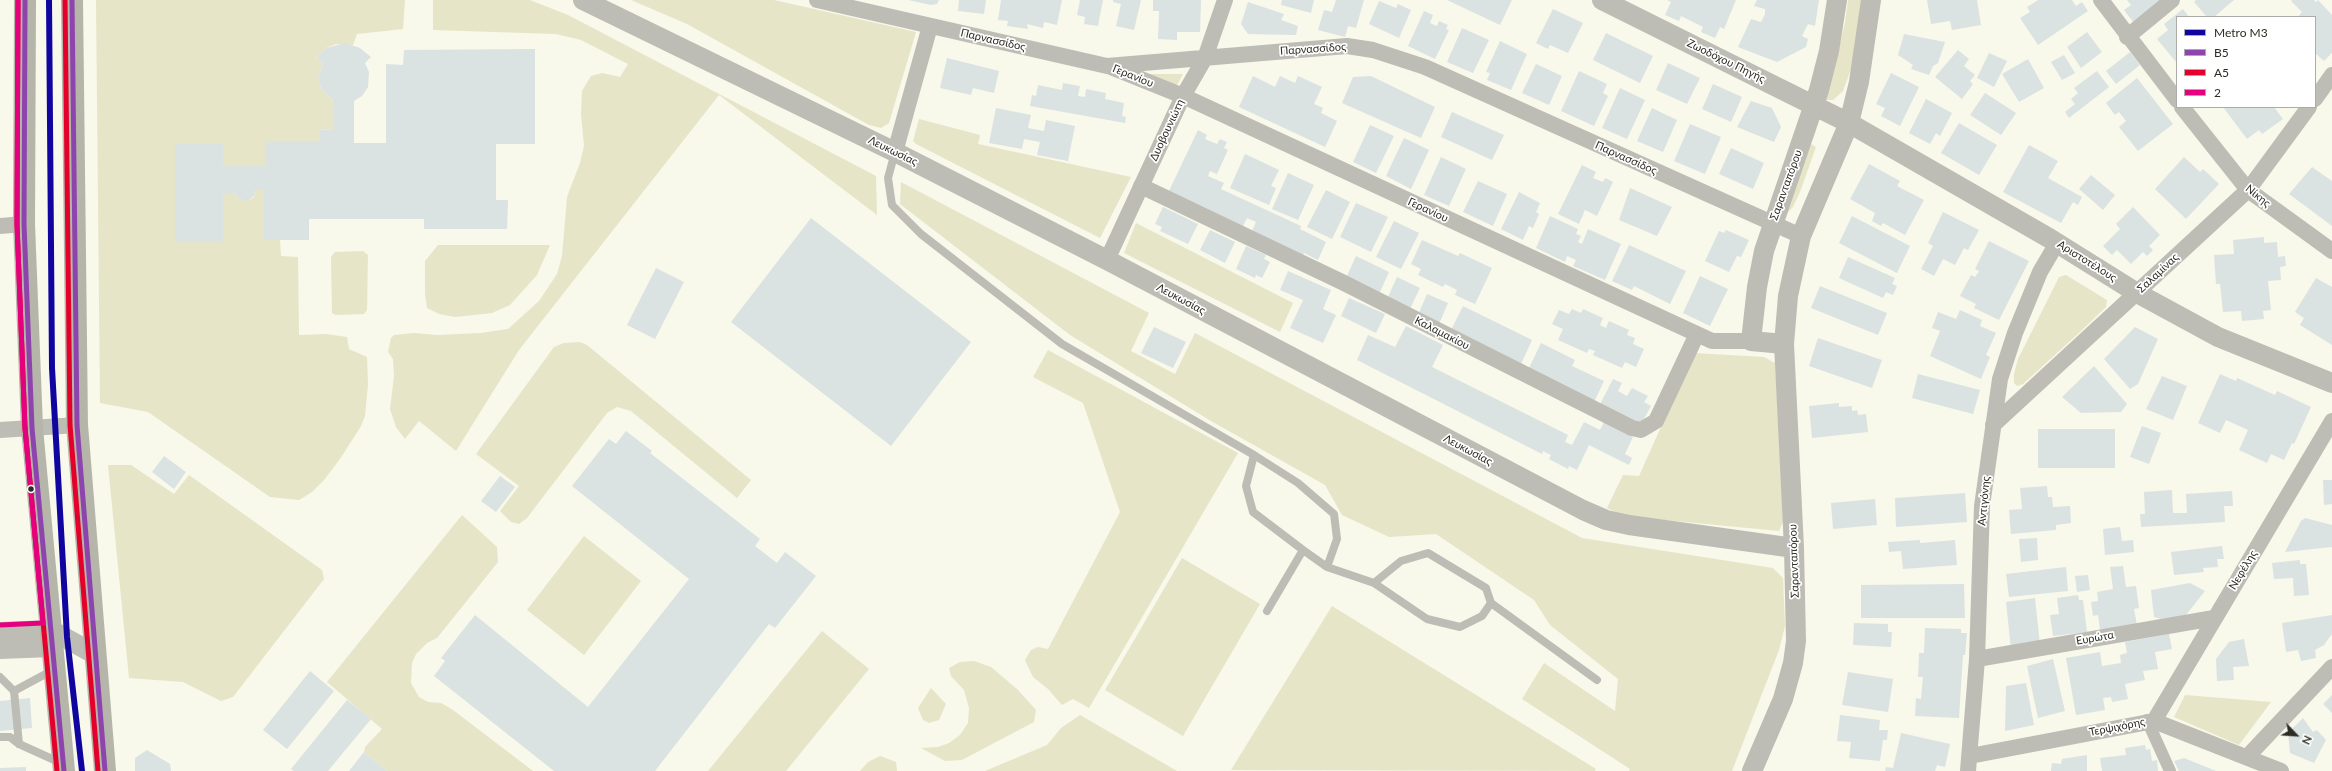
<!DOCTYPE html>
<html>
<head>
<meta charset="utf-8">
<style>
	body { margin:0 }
	#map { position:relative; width:2332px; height:771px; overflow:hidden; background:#f8f8eb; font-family:Lato,sans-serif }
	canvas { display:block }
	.legend { position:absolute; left:2176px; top:16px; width:140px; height:92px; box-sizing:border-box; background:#fff; border:1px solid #ababa7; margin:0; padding:5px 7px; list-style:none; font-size:12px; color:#2c2c24 }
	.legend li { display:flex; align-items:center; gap:8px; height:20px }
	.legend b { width:20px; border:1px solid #ababa7 }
	.north { position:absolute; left:2276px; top:715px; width:40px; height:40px; -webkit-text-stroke:3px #fff; paint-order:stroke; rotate:115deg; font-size:11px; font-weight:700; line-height:16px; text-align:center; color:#2c2c24 }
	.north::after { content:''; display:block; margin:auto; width:14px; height:18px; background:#2c2c24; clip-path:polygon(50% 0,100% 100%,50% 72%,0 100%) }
</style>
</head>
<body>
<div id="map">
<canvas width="2332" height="771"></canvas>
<ul class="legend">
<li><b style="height:5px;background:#10069f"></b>Metro Μ3</li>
<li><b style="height:5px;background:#8e44ad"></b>Β5</li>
<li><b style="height:5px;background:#e4002b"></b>A5</li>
<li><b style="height:5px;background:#e5007d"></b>2</li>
</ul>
<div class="north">N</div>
</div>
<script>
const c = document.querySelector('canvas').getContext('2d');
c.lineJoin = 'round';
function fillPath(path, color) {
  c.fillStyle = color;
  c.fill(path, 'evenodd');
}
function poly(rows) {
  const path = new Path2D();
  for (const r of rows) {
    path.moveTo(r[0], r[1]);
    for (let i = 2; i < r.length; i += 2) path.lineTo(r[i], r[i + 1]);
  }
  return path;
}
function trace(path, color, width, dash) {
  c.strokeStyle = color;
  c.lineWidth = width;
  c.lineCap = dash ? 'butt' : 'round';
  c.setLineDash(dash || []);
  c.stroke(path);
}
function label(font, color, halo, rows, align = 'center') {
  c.font = font + ' Lato,sans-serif';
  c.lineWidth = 3.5;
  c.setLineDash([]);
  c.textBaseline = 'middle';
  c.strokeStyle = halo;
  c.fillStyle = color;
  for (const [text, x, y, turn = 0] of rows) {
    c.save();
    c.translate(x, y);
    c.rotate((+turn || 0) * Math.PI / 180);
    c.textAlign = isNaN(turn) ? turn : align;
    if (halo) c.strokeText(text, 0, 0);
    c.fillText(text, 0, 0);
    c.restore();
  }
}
const green = poly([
	[96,0,405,0,403,29,357,34,353,45,336,44,326,48,316,58,323,63,318,78,321,89,334,101,334,129,320,130,320,141,265,141,265,166,223,166,223,144,175,144,175,241,222,241,223,193,235,193,238,198,246,202,254,197,255,190,264,190,264,240,280,240,281,256,298,257,299,335,326,334,347,337,349,349,367,357,368,384,365,416,361,426,340,459,324,480,312,492,299,500,270,497,148,412,100,403],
	[433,0,530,0,568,15,876,176,877,215,719,95,519,350,456,451,419,421,405,439,396,427,390,409,394,376,393,359,388,352,391,338,394,335,414,333,437,335,481,333,508,329,539,301,557,274,562,256,567,197,580,163,584,146,581,114,582,91,591,76,602,73,620,77,628,64,581,40,556,34,433,30],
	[631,0,774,0,916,32,889,123,881,128,869,125,687,24],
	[1848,0,1867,0,1854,61,1843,91,1833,100,1826,100,1822,95,1836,58,1845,23],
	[1147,74,1183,74,1176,87],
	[919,119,980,135,978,144,1131,177,1100,238,916,144,913,141],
	[1811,144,1816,147,1800,192,1793,207,1784,216],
	[901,182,1149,313,1131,351,1175,374,1195,333,1582,538,1773,568,1783,578,1785,626,1779,650,1732,771,1629,771,1630,769,1522,699,1544,663,1615,711,1618,679,1550,625,1534,600,1436,534,1389,537,1342,515,1325,485,1211,421,1070,335,900,204],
	[1136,223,1293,303,1280,332,1124,253],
	[438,245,550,245,537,275,510,305,492,313,455,317,439,314,427,308,425,294,425,261],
	[363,251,368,255,367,310,364,314,336,315,332,313,331,257,335,252],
	[2066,275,2107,300,2106,307,2081,331,2023,384,2017,386,2014,383,2014,374,2018,359,2059,277],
	[580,342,587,345,751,480,737,498,631,411,617,407,607,413,527,518,519,524,511,522,500,511,519,486,476,454,554,347,564,343],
	[1048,350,1238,453,1089,708,1073,699,1062,705,1048,689,1033,677,1025,660,1031,650,1038,647,1048,649,1120,512,1083,403,1033,377],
	[1694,353,1764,357,1775,363,1784,519,1779,531,1623,516,1607,508,1623,475,1639,476],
	[108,465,131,465,174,494,189,475,322,570,324,579,233,697,221,701,183,682,129,678],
	[462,515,497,547,498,562,437,638,427,643,416,654,412,663,411,683,419,697,428,702,441,703,453,710,533,771,387,771,364,752,365,747,382,729,327,682],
	[584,536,641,581,584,655,527,610],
	[1182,558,1260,604,1183,736,1105,690],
	[1332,606,1596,769,1595,771,1231,770],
	[822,631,869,669,786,771,708,771],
	[974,661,991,667,1018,690,1036,710,1034,722,962,760,945,761,921,748,938,747,949,743,960,735,968,723,969,708,964,690,951,676,949,668,960,662],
	[931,688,946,704,939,720,929,723,923,720,918,708],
	[2185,695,2271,702,2239,745,2174,717],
	[1080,715,1177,771,985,771,1047,745,1061,728],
	[880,756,896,762,897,771,860,771,868,762]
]);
const building = poly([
	[908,0,939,0,937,4,931,5],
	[959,0,986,0,984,14,958,11],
	[1001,0,1062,0,1057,25,1044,22,1043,28,1027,24,1028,29,1007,26,1008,21,998,20],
	[1080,0,1103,0,1098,26,1084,24,1085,17,1077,15],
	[1113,0,1141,0,1134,30,1116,26,1121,4,1113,2],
	[1153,0,1201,0,1200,32,1177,32,1177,40,1158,39,1159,11,1153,11],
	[1282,0,1314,0,1311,13,1281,5],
	[1336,0,1364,0,1356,28,1348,26,1345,37,1318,30,1324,10,1332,12],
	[1447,0,1512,0,1500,25],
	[1667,0,1736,0,1724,29,1720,27,1715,38,1701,32,1703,27,1681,16,1679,21,1665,15,1671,2],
	[1757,0,1819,0,1815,26,1808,24,1802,36,1808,39,1806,47,1777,62,1738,47,1751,19,1761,22,1765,14,1765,9,1754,6],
	[1927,0,1977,0,1981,25,1952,30,1950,21,1931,24],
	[2038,0,2072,0,2076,6,2082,2,2088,11,2038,45,2020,18,2030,12,2027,7],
	[2127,0,2171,0,2137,27,2124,10,2131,5],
	[2196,0,2234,0,2214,17,2207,17,2194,2],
	[2292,0,2314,0,2316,2,2318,0,2332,15,2332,53,2324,61,2315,53,2315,17,2298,17,2302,12,2291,1],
	[1379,1,1396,8,1398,4,1411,10,1399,38,1369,24],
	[1248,2,1284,14,1281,20,1298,26,1296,35,1248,34,1241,24],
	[1553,9,1583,23,1568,53,1550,45,1548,49,1536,43],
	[2183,9,2189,17,2177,17,2177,63,2157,39,2168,30,2164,24],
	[1424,11,1433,15,1430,23,1437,26,1439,21,1448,25,1446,29,1449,30,1435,59,1408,46],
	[1462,28,1489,40,1473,73,1447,62],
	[2087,32,2102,52,2081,68,2067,47],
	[1606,33,1653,56,1640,83,1593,60],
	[1904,34,1945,42,1938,63,1933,66,1929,75,1911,69,1913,65,1898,55],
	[1500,41,1527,54,1511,90,1487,80,1490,73,1486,72],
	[345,43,360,48,371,57,365,63,369,72,368,87,362,96,354,101,354,143,386,143,386,64,403,65,404,50,535,49,535,144,496,144,496,200,508,200,507,229,424,229,424,219,309,219,309,240,264,240,264,190,255,190,254,196,246,202,238,198,235,193,223,193,223,241,175,241,175,144,223,144,223,166,265,166,265,141,320,141,320,130,334,129,334,101,321,89,318,78,323,63,316,58,326,48],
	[1958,50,1969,59,1964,66,1975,75,1970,81,1973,84,1962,99,1935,77],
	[2130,52,2140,65,2116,84,2106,71],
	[1989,53,2007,61,1994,87,1977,78],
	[2064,55,2075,73,2062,80,2051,62],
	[947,58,999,71,994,93,973,88,971,95,940,88],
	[2028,59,2044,88,2019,102,2002,74],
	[1668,63,1700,78,1687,104,1656,90],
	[1536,64,1562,76,1549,105,1522,93],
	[1579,71,1607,84,1603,93,1608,96,1594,126,1561,111],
	[2097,71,2109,87,2069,118,2065,112,2075,104,2071,99,2078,93,2074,88],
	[1891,73,1919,87,1900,126,1881,116,1885,108,1876,104],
	[1253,76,1275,87,1280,76,1295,83,1298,76,1322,87,1314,104,1323,108,1321,113,1337,121,1325,147,1239,107],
	[1371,76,1435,107,1421,138,1342,103,1353,77],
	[2137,78,2173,124,2138,151,2119,127,2126,121,2119,112,2115,115,2106,103],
	[1063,83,1080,86,1078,96,1085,97,1086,89,1106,93,1105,99,1124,103,1122,116,1126,117,1125,123,1030,106,1032,95,1036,96,1038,85,1062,90],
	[1713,84,1742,97,1731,122,1702,109],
	[1620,88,1645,100,1627,139,1602,128],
	[1985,93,2016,113,2001,135,1970,115],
	[1926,99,1952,113,1940,136,1936,133,1930,144,1909,133],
	[1751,101,1772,108,1781,127,1774,142,1737,127],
	[2223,107,2274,107,2283,119,2262,134,2259,130,2247,139],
	[996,108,1031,115,1028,128,1044,131,1046,120,1075,126,1068,161,1037,155,1040,142,1024,139,1022,149,989,143],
	[1652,108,1677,120,1663,152,1637,141],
	[1452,112,1504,135,1492,160,1441,137],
	[1959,123,1997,145,1979,175,1941,153],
	[1690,124,1721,137,1705,174,1674,161],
	[1370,125,1394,136,1376,173,1353,162],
	[1198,130,1207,135,1205,139,1217,144,1220,139,1227,142,1224,148,1228,150,1217,174,1210,171,1208,176,1224,183,1221,189,1301,226,1300,229,1326,242,1318,260,1304,253,1302,258,1251,233,1256,222,1247,218,1242,228,1168,193],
	[1404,138,1429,150,1411,189,1386,176],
	[2029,145,2058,161,2048,178,2082,197,2078,205,2073,202,2061,223,2003,192],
	[1731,148,1764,163,1753,189,1719,174],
	[1245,154,1279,170,1271,186,1276,188,1269,205,1230,188],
	[1441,157,1466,169,1449,206,1424,195],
	[2184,157,2200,172,2203,169,2219,184,2186,219,2155,189],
	[1869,164,1900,181,1897,186,1924,200,1905,235,1883,223,1881,226,1872,221,1875,213,1850,199],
	[1582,165,1596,172,1593,178,1603,182,1605,178,1613,182,1597,216,1585,210,1579,224,1558,214],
	[2312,167,2332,181,2332,226,2289,194],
	[1288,173,1314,185,1298,220,1272,209],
	[2091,175,2115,195,2103,210,2079,189],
	[1478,181,1507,194,1493,226,1463,212],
	[1630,188,1672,207,1657,236,1619,220],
	[1326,190,1350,202,1332,239,1307,227],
	[1519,192,1540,203,1536,212,1539,214,1533,228,1529,226,1523,240,1501,229],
	[1356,203,1388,217,1371,252,1340,237],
	[1163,207,1198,224,1188,244,1160,231,1162,227,1155,224],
	[2133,207,2160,235,2149,246,2153,250,2147,256,2143,252,2131,264,2117,250,2112,255,2103,246,2120,229,2116,224],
	[1943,212,1979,230,1968,250,1964,248,1955,265,1943,259,1934,276,1921,269,1933,246,1928,243],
	[1550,216,1578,229,1576,234,1581,236,1578,242,1582,244,1588,229,1621,244,1605,280,1573,266,1576,260,1567,256,1565,262,1536,248],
	[1852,216,1910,246,1897,273,1839,243],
	[811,218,971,342,891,446,731,322],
	[1394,221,1419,233,1401,269,1376,257],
	[1210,230,1235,242,1225,263,1200,250],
	[1726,230,1749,240,1741,257,1737,256,1729,272,1705,261,1719,231,1724,233],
	[2264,237,2264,243,2277,242,2278,257,2285,256,2286,266,2280,267,2281,280,2268,281,2271,310,2263,311,2264,319,2242,321,2241,311,2223,312,2220,284,2216,284,2214,255,2234,254,2233,240],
	[1422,240,1458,256,1460,253,1492,268,1475,304,1455,295,1457,290,1445,284,1443,287,1418,275,1421,269,1411,264],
	[1989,241,2029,261,1999,320,1974,308,1976,304,1960,296,1971,275,1975,277,1979,271,1975,269],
	[1629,245,1686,271,1670,304,1634,286,1632,290,1612,281],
	[1246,246,1266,255,1264,259,1270,262,1262,278,1256,275,1255,278,1236,269],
	[1356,256,1389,272,1379,294,1346,278],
	[1848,257,1895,278,1892,284,1897,286,1893,295,1886,292,1883,298,1839,278],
	[656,268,684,282,655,339,627,325],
	[1288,271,1331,290,1323,309,1336,315,1323,343,1290,328,1303,300,1280,290],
	[1700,276,1728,289,1710,326,1683,313],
	[1397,277,1420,288,1409,311,1388,297],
	[2316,278,2332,287,2332,345,2300,325,2304,318,2295,312],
	[1820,286,1887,313,1878,335,1811,308],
	[1427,294,1448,303,1439,324,1418,315],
	[1349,298,1385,314,1376,333,1341,316],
	[1463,306,1532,340,1521,364,1451,330],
	[1572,309,1581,313,1583,309,1603,318,1600,325,1606,328,1609,321,1629,330,1627,335,1635,338,1633,344,1644,349,1636,367,1625,362,1622,368,1593,355,1595,351,1589,349,1587,353,1558,340,1563,329,1552,324,1559,310,1569,314],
	[1960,310,1982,320,1980,326,1996,333,1986,355,1990,357,1981,379,1930,356,1940,331,1932,328,1938,312,1956,319],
	[1406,326,1443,345,1432,367,1568,435,1565,442,1572,445,1584,422,1600,430,1604,422,1633,437,1625,454,1632,458,1629,465,1589,445,1577,470,1569,466,1568,469,1549,459,1551,455,1543,451,1542,454,1357,360,1368,335,1395,347],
	[1154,327,1186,342,1173,368,1141,353],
	[2135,327,2158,339,2138,384,2130,389,2104,359],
	[1818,338,1882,360,1872,388,1809,366],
	[1541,343,1575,360,1572,366,1604,381,1594,402,1528,370],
	[2094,366,2127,404,2121,412,2081,413,2062,397],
	[1918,374,1980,390,1973,414,1912,398],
	[2220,374,2236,381,2237,378,2275,395,2277,391,2311,407,2294,444,2292,443,2284,460,2271,454,2267,463,2239,450,2248,430,2226,420,2220,433,2198,423],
	[2162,376,2187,386,2173,420,2146,409],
	[1613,379,1622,383,1618,391,1627,396,1632,388,1648,396,1644,402,1651,406,1640,426,1599,406],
	[1839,403,1839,407,1852,406,1852,411,1857,410,1858,415,1866,414,1868,432,1812,438,1809,406],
	[2142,426,2161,433,2149,464,2130,457],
	[2038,429,2115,429,2115,468,2038,468],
	[626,431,652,451,650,453,760,539,755,546,777,563,785,552,816,576,775,628,769,624,655,771,554,771,434,676,445,661,441,658,475,615,588,707,689,579,572,486,609,439,616,444],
	[164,456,186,472,174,489,152,472],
	[500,476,515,487,496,512,481,501],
	[2323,480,2332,480,2332,504,2324,505],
	[2047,486,2048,497,2052,497,2053,507,2070,506,2071,523,2056,525,2056,530,2011,534,2009,510,2022,509,2020,488],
	[2172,490,2173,513,2187,513,2186,494,2232,491,2233,506,2224,506,2225,522,2141,527,2140,514,2145,514,2144,492],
	[1965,493,1967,522,1896,527,1895,498],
	[1875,499,1877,525,1833,529,1831,503],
	[2305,518,2332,525,2332,547,2285,552,2301,521],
	[2120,527,2122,541,2133,540,2134,552,2105,555,2103,529],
	[2037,538,2038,560,2021,562,2019,539],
	[1920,540,1920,543,1955,540,1957,565,1903,569,1901,551,1889,552,1888,542],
	[2222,546,2224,559,2217,559,2218,567,2203,568,2204,572,2174,575,2171,552],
	[2300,560,2300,564,2306,564,2309,595,2294,596,2293,578,2274,579,2272,563],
	[2123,566,2126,587,2136,586,2139,608,2134,609,2137,625,2100,630,2098,615,2093,616,2091,602,2098,601,2097,592,2113,589,2110,567],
	[2066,567,2068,591,2009,597,2006,574],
	[2088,575,2090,590,2077,592,2075,576],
	[2190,583,2205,591,2182,620,2173,622,2154,617,2151,590],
	[1964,584,1965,618,1861,618,1861,585],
	[2078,595,2079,600,2083,600,2087,632,2053,636,2050,615,2059,614,2057,598],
	[2035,598,2040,645,2011,649,2006,602],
	[2332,615,2332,634,2324,645,2315,650,2316,658,2301,661,2298,650,2286,652,2282,623],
	[1854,623,1888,624,1888,632,1892,632,1891,647,1853,645],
	[1925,628,1961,629,1961,633,1967,633,1965,655,1963,655,1959,718,1915,716,1916,698,1921,699,1923,677,1918,677,1919,653,1924,653],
	[2169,634,2172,649,2155,652,2158,669,2143,671,2145,680,2125,684,2128,699,2112,702,2111,697,2103,698,2105,710,2076,715,2066,658,2100,652,2102,666,2121,663,2120,655,2127,653,2125,642],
	[2244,639,2249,666,2233,667,2234,680,2217,681,2216,659,2229,642],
	[2053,659,2065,711,2038,718,2027,666],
	[310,671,334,691,287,749,263,730],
	[1848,672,1893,679,1888,712,1842,705],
	[2026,683,2034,725,2005,731,2006,686],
	[2332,695,2332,713,2323,704],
	[30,698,32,728,0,731,0,701],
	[347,700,371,719,328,771,294,771,291,769],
	[1840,715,1880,720,1879,730,1888,730,1887,740,1883,740,1880,761,1849,758,1851,742,1837,741],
	[2303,718,2313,732,2317,730,2326,740,2314,763,2290,753,2288,733],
	[1901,733,1950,744,1945,767,1937,765,1935,771,1885,771,1886,767,1893,768],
	[2145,745,2146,750,2150,749,2152,761,2157,760,2158,771,2102,771,2100,758,2126,755,2125,748],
	[147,750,170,764,171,771,135,771,135,758],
	[364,752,387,771,349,771],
	[2087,755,2087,771,2051,771,2052,763,2061,764,2062,759],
	[2184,758,2216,771,2179,771,2174,761],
	[26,767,26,771,0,771,0,768]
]);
const service = poly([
	[895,152,888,178,892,205,921,234,1062,344,1254,455,1246,486,1253,512,1303,550,1267,611],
	[1254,455,1298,483,1334,514,1337,539,1327,567],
	[1303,550,1327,567,1374,583,1427,619,1460,627,1482,616,1491,603,1486,588,1428,553,1401,561,1374,583],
	[1491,603,1597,680],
	[0,677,14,691,19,744],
	[14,691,53,670],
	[0,737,10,737,19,744,61,763]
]);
const pedestrian = poly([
	[2147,720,2170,771]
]);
const minor = poly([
	[817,0,1107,66,1347,46,1373,50,1425,67,1801,236],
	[2101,0,2177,100],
	[2127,37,2172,0],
	[1111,67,1183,96,1712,341,1751,341],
	[2315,99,2332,75],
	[2182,107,2248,190,2332,251],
	[895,152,930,26],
	[1141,186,1342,282,1632,428,1641,430,1656,421,1697,334],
	[0,226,24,224],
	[1107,260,1183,96,1205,58,1225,0],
	[1993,425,2248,190,2309,107],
	[0,430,77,425],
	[1977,659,2214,618],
	[2154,721,2332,421],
	[1970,756,2154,721,2281,771],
	[2247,757,2332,667],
	[1968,771,1977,659,1982,506,2000,379,2015,333,2040,272,2057,243]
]);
const tertiary = poly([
	[583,0,895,152,1107,260,1583,510,1606,520,1629,525,1794,548],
	[1602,0,1849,123,2049,238,2137,293,2218,337,2332,383],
	[1784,344,1751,341,1757,287,1764,251,1819,90,1829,51,1837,0],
	[0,632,51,630,96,655],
	[0,649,52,647],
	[1752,771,1783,699,1793,663,1796,641,1794,548,1784,344,1788,296,1801,236,1849,123,1859,82,1871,0]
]);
const primary = poly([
	[25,0,24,224,32,428,64,771],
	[72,0,77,425,105,771]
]);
const bus1 = poly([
	[25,0,24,224,32,428,64,771],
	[72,0,77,425,105,771]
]);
const bus2 = poly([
	[18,0,17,224,25,428,57,771],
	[65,0,70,425,98,771]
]);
const bus3 = poly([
	[0,625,43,623,25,428,17,224,18,0]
]);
const metro1 = poly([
	[49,0,52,368,67,637,82,771]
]);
const markers = [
	[31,489,3.5,"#2c2c24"]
];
const streetNames = [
	["Παρνασσίδος",993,40,13],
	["Παρνασσίδος",1313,49,-4],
	["Ζωοδόχου Πηγής",1726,61,26],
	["Γερανίου",1133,76,22],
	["Δυοβουνιώτη",1167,130,-65],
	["Λευκωσίας",893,151,26],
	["Παρνασσίδος",1626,158,24],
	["Σαρανταπόρου",1786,185,-70],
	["Νίκης",2258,196,39],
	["Γερανίου",1428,210,25],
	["Αριστοτέλους",2087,261,32],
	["Σαλαμίνας",2158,273,-43],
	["Λευκωσίας",1181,299,28],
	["Καλαμακίου",1442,333,27],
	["Λευκωσίας",1468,450,28],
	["Αντιγόνης",1984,501,-85],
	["Σαρανταπόρου",1794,561,-92],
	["Νεφέλης",2243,570,-59],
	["Ευρώτα",2095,638,-10],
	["Τερψιχόρης",2117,727,-11]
];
fillPath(green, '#e6e5c7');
fillPath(building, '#dae3e2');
trace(service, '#bdbdb5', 8);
trace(pedestrian, '#bdbdb5', 12);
trace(minor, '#bdbdb5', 16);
trace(tertiary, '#bdbdb5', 20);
trace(primary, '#b5b5aa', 22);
trace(bus1, '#8e44ad', 5);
trace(bus2, '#e4002b', 5);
trace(bus3, '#e5007d', 5);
trace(metro1, '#10069f', 6);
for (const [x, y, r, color] of markers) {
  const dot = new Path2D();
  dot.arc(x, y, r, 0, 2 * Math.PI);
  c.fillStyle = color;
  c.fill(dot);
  trace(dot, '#fff', 1.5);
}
label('11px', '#2c2c24', '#fff', streetNames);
</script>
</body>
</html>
